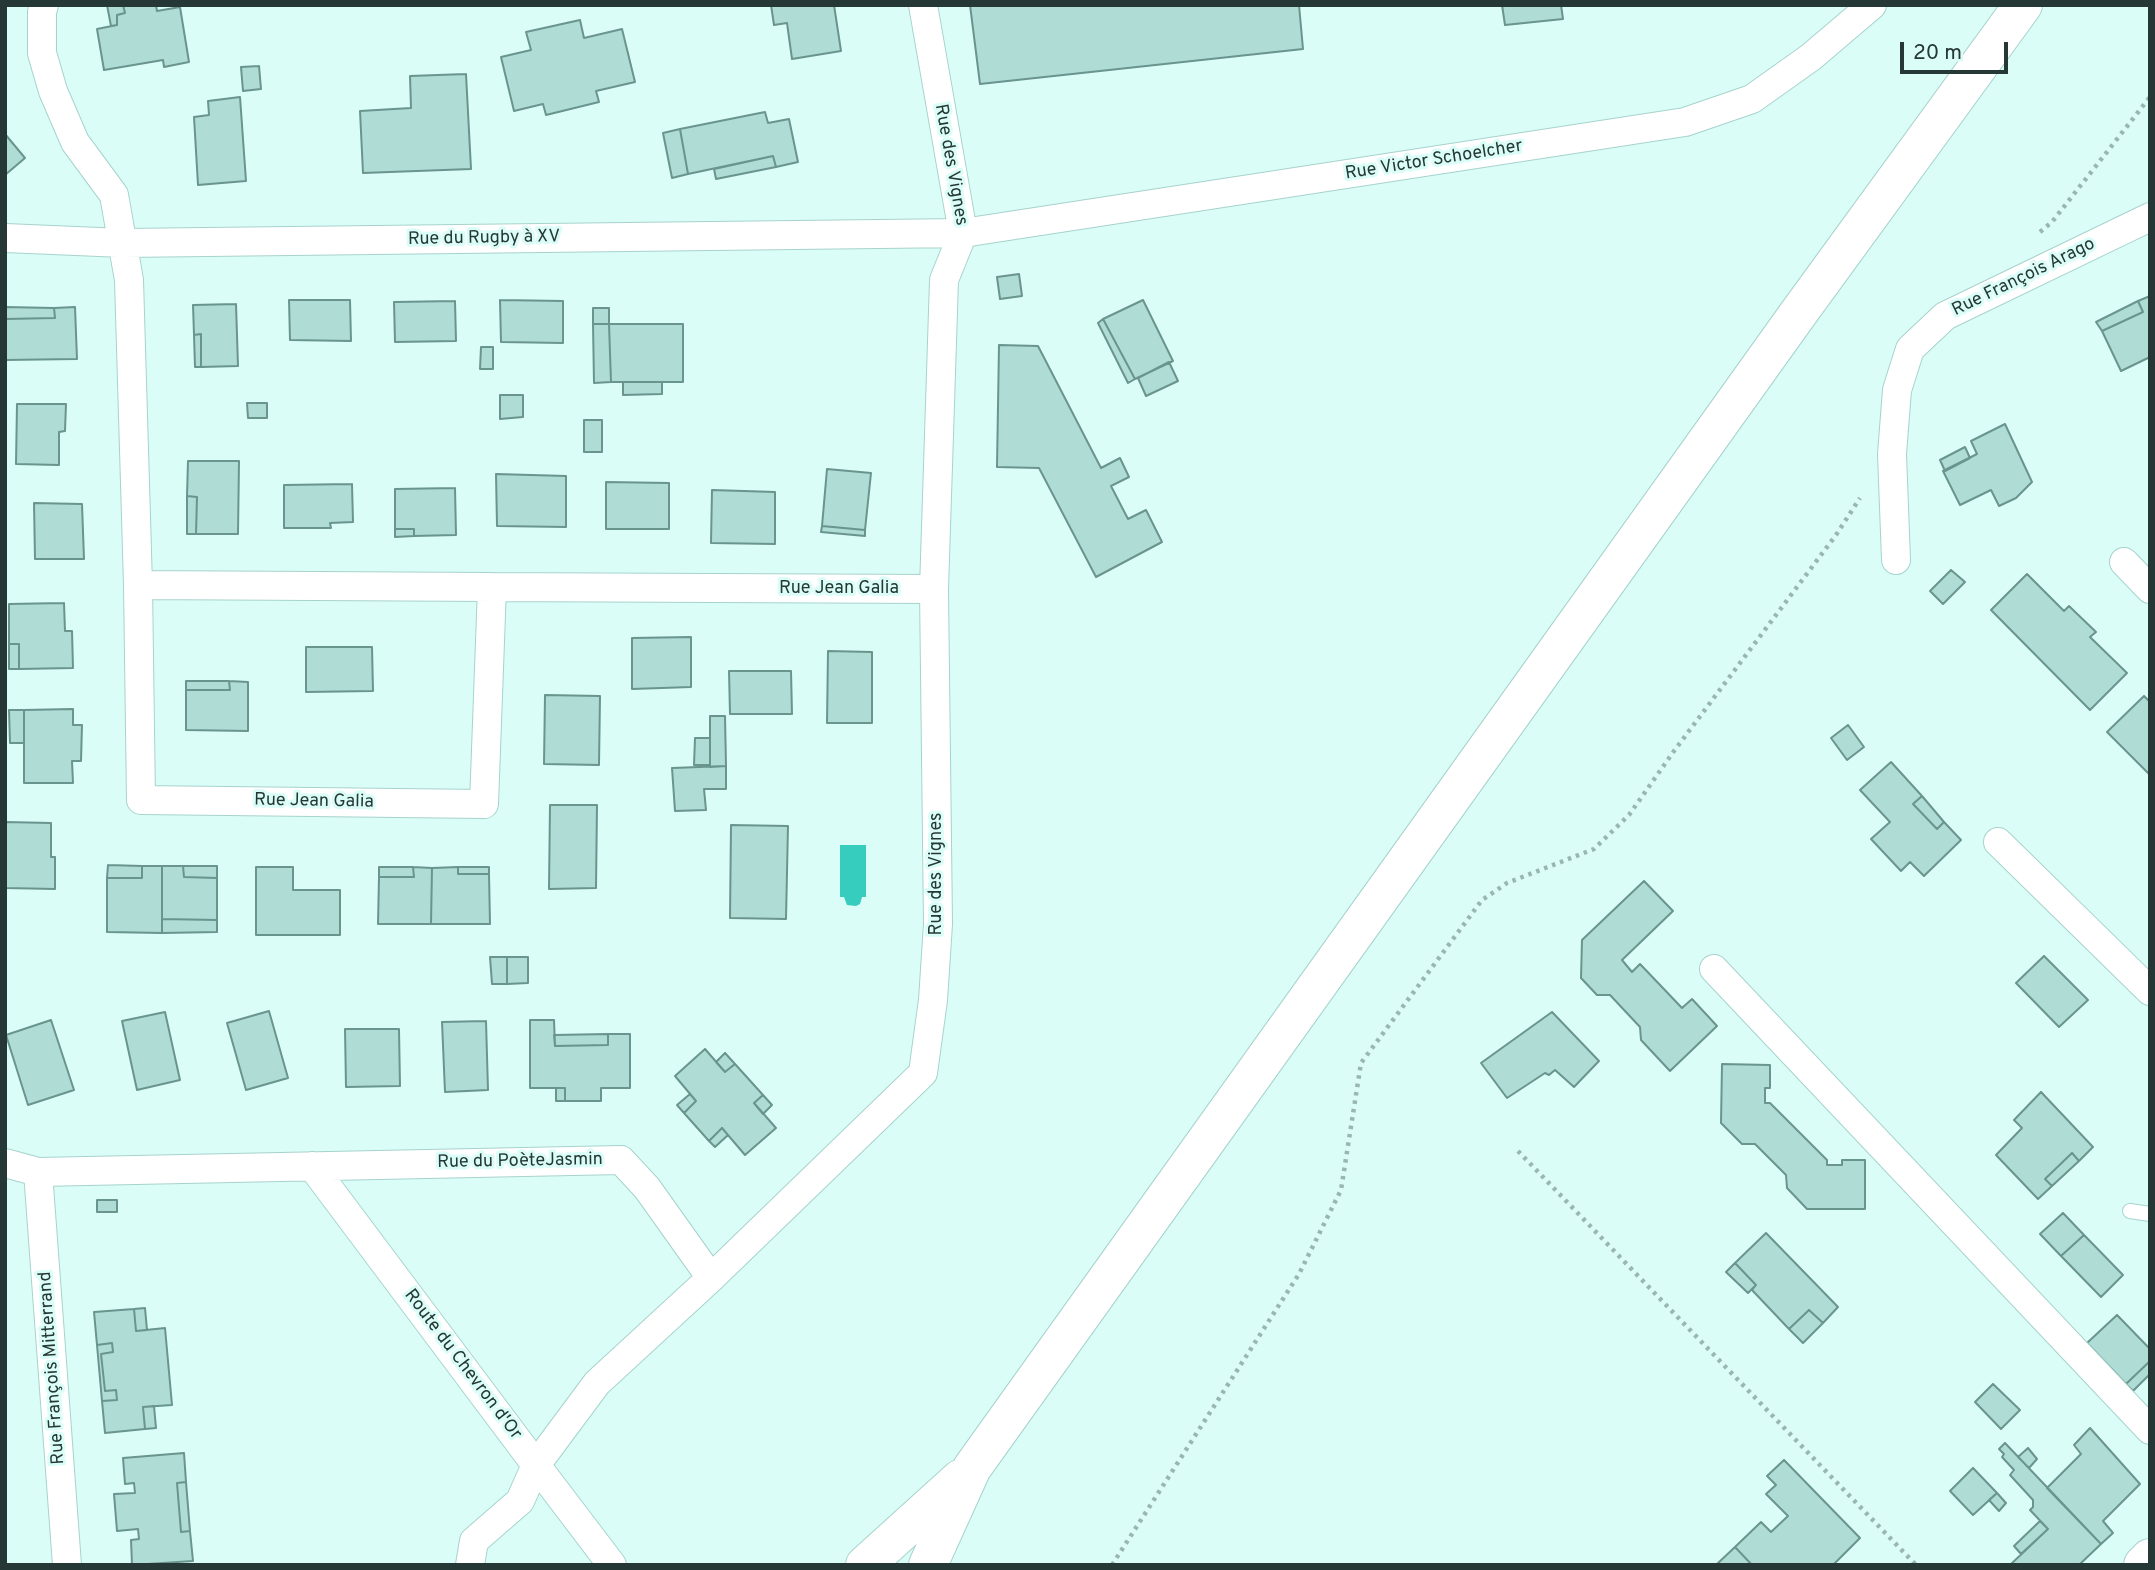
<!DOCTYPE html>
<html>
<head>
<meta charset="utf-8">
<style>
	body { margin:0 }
	#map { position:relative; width:2155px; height:1570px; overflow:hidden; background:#dafdf8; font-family:Overpass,sans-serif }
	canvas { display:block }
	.frame { position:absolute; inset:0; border:7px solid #263835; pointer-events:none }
	.scale { position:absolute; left:1900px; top:42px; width:108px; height:32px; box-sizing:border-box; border:4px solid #263835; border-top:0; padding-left:9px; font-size:21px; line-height:24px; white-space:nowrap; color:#263835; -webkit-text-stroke:5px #dafdf8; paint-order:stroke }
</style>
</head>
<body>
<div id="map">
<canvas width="2155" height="1570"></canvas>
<div class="frame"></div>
<div class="scale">20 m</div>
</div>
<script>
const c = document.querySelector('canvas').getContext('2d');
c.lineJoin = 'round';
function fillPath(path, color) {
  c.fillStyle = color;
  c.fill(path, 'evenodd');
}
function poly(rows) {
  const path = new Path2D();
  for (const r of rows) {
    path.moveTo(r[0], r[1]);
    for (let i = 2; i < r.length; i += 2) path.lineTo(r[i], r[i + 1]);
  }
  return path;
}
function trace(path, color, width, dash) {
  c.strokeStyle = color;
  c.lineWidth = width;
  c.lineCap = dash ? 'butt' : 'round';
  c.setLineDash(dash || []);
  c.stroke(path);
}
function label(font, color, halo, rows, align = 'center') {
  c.font = font + ' Overpass,sans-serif';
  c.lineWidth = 6;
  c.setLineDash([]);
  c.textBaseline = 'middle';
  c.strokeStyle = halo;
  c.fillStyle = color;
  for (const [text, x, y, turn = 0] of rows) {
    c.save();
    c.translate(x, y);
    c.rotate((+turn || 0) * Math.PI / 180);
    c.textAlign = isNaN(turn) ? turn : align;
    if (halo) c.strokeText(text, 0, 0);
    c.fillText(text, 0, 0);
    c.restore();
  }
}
const water = poly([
	[840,845,866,845,866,897,862,897,860,904,856,906,847,905,844,897,840,897]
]);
const building = poly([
	[107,5,123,5,125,13,117,15,117,25,111,26,107,5],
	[123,5,156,5,157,11,180,7,189,62,164,67,163,60,104,70,97,29,117,25,117,15,125,13,123,5],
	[771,5,834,5,841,51,792,59,787,23,774,25,771,5],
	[970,5,1299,5,1303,49,980,84,970,5],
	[1502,5,1561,5,1563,19,1505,25,1502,5],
	[580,20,584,38,622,29,635,82,596,91,599,102,546,115,543,104,514,111,501,57,531,50,526,32,580,20],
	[259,66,261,89,243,91,241,67,259,66],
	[466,74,471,169,363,173,360,111,411,108,410,76,466,74],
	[240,97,246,181,198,185,194,117,209,115,208,101,240,97],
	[765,112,768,123,789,119,798,162,776,167,773,156,688,174,680,129,765,112],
	[680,129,688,174,672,178,663,133,680,129],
	[5,134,25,158,5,175,5,134],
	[773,156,776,167,716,179,714,169,773,156],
	[1019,274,1022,296,1000,299,997,277,1019,274],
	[2150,296,2150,357,2121,371,2102,331,2143,312,2138,301,2150,296],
	[289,300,350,300,351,341,290,340,289,300],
	[500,300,563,301,563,343,501,342,500,300],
	[1143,300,1173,361,1135,379,1103,319,1143,300],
	[455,301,456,341,395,342,394,302,455,301],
	[2138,301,2143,312,2102,331,2096,322,2138,301],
	[236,304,238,366,201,367,201,334,194,335,193,305,236,304],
	[5,307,54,308,55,318,5,319,5,307],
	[75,307,77,359,5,360,5,319,55,318,54,308,75,307],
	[593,308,609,308,609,324,593,324,593,308],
	[1103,319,1135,379,1128,383,1098,323,1103,319],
	[593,324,609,324,611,382,594,383,593,324],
	[609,324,683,324,683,382,611,382,609,324],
	[201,334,201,367,195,367,194,335,201,334],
	[999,345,1038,346,1101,468,1120,458,1129,477,1111,486,1128,519,1146,510,1162,542,1096,577,1039,468,997,467,999,345],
	[481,347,493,347,493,369,480,369,481,347],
	[1169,362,1178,381,1146,396,1138,378,1169,362],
	[623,382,662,382,662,394,623,395,623,382],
	[500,395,523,395,523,417,500,419,500,395],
	[247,403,267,403,267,418,248,418,247,403],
	[17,404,66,404,65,431,59,432,59,465,16,464,17,404],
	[584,420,602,420,602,452,584,452,584,420],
	[2005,424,2032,482,2016,498,1999,506,1991,490,1960,505,1943,471,1977,454,1971,441,2005,424],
	[1965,447,1970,458,1945,471,1940,460,1965,447],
	[188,461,239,461,238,534,196,534,197,497,187,496,188,461],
	[827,469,871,473,865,530,822,526,827,469],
	[496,474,566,476,566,527,497,526,496,474],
	[606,482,669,483,669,529,606,529,606,482],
	[352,484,353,522,330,523,331,528,284,528,284,485,352,484],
	[455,488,456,535,414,536,414,529,395,529,395,489,455,488],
	[712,490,775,492,775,544,711,543,712,490],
	[187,496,197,497,196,534,187,534,187,496],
	[34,503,82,504,84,559,35,559,34,503],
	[822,526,865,530,865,536,821,532,822,526],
	[395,529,414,529,414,536,395,537,395,529],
	[1951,570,1965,582,1943,604,1930,591,1951,570],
	[2027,574,2064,611,2069,606,2096,632,2090,637,2127,673,2090,710,1991,610,2027,574],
	[64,603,65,631,72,631,73,668,19,669,19,644,9,644,9,604,64,603],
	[691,637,691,687,632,689,632,638,691,637],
	[9,644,19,644,19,669,9,669,9,644],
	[306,647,372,647,373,691,306,692,306,647],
	[828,651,872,652,872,723,827,723,828,651],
	[729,671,791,671,792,714,730,714,729,671],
	[186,681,229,681,230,690,186,690,186,681],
	[229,681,248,682,248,731,186,730,186,690,230,690,229,681],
	[545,695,600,696,599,765,544,764,545,695],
	[2144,696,2150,702,2150,775,2107,732,2144,696],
	[73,709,73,725,82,725,81,761,72,761,73,783,24,783,24,710,73,709],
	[9,710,24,710,24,743,10,743,9,710],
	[710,716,725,716,726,766,710,767,710,716],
	[1848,725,1864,747,1847,760,1831,738,1848,725],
	[695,738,710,738,710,765,694,765,695,738],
	[1891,762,1922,796,1913,804,1937,829,1944,822,1961,840,1924,876,1910,862,1901,871,1871,839,1890,822,1860,790,1891,762],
	[726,766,726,789,704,789,706,810,675,811,672,768,726,766],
	[1922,796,1944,822,1937,829,1913,804,1922,796],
	[550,805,597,805,596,888,549,889,550,805],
	[5,822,51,823,51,857,55,857,55,889,5,888,5,822],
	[731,825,788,826,786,919,730,918,731,825],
	[108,865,142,866,142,878,107,878,108,865],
	[142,866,162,866,162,933,107,932,107,878,142,878,142,866],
	[162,866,183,866,184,877,217,878,217,920,162,919,162,866],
	[183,866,217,866,217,878,184,877,183,866],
	[256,867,293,867,293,890,340,890,340,935,256,935,256,867],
	[379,867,413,867,414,877,379,877,379,867],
	[413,867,432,868,431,924,378,924,379,877,414,877,413,867],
	[458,867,489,867,489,874,458,874,458,867],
	[458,867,458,874,489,874,490,924,431,924,432,868,458,867],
	[1644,881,1673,911,1622,960,1632,972,1640,964,1682,1008,1692,999,1717,1026,1670,1071,1641,1040,1640,1027,1610,995,1597,995,1581,978,1582,940,1644,881],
	[162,919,217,920,217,932,162,933,162,919],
	[2044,956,2088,1000,2059,1027,2016,983,2044,956],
	[490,957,507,957,507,984,492,984,490,957],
	[507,957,528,957,528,983,507,984,507,957],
	[269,1011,288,1078,246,1090,227,1023,269,1011],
	[165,1012,180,1080,137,1090,122,1021,165,1012],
	[1552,1012,1599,1061,1574,1087,1555,1070,1549,1075,1545,1073,1507,1098,1481,1063,1552,1012],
	[51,1020,74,1090,28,1105,6,1035,51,1020],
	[530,1020,554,1020,555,1046,608,1045,608,1034,630,1034,630,1088,601,1088,601,1101,565,1101,565,1088,530,1088,530,1020],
	[486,1021,488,1090,445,1092,442,1022,486,1021],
	[345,1029,399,1029,400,1086,346,1087,345,1029],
	[608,1034,608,1045,555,1046,554,1035,608,1034],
	[705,1049,725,1072,735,1064,763,1095,754,1103,776,1128,745,1155,722,1128,709,1141,684,1113,696,1101,675,1076,705,1049],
	[725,1053,735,1064,725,1072,716,1062,725,1053],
	[1722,1064,1770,1065,1770,1088,1765,1088,1765,1103,1770,1103,1827,1160,1827,1165,1842,1165,1842,1160,1865,1160,1865,1209,1807,1209,1787,1188,1786,1175,1755,1144,1742,1144,1721,1123,1722,1064],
	[556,1088,565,1088,565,1101,556,1101,556,1088],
	[2041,1092,2093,1147,2079,1161,2072,1153,2045,1179,2052,1186,2038,1199,1996,1155,2022,1128,2014,1120,2041,1092],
	[690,1094,696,1101,684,1113,677,1105,690,1094],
	[763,1095,772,1105,763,1114,754,1103,763,1095],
	[722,1128,728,1135,715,1147,709,1141,722,1128],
	[2072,1153,2079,1161,2052,1186,2045,1179,2072,1153],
	[97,1200,117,1200,117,1212,97,1212,97,1200],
	[2063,1213,2084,1235,2061,1256,2040,1234,2063,1213],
	[1766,1233,1838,1307,1823,1323,1809,1310,1789,1329,1752,1290,1756,1285,1735,1263,1766,1233],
	[2084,1235,2123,1275,2101,1297,2061,1256,2084,1235],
	[1735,1263,1756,1285,1748,1293,1726,1272,1735,1263],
	[145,1308,147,1330,136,1331,134,1309,145,1308],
	[134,1309,136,1331,165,1328,172,1405,143,1407,145,1429,105,1433,102,1401,117,1400,116,1390,105,1391,101,1354,113,1352,112,1343,97,1345,94,1312,134,1309],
	[1809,1310,1823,1323,1803,1343,1789,1329,1809,1310],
	[2117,1315,2150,1349,2150,1361,2126,1384,2087,1343,2117,1315],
	[112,1343,113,1352,101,1354,105,1391,116,1390,117,1400,102,1401,97,1345,112,1343],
	[2150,1361,2150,1374,2133,1391,2126,1384,2150,1361],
	[1993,1384,2020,1410,2001,1429,1975,1402,1993,1384],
	[154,1406,156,1428,145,1429,143,1407,154,1406],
	[2090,1428,2140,1484,2103,1521,2113,1533,2101,1544,2047,1488,2081,1454,2074,1445,2090,1428],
	[2005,1443,2101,1544,2079,1565,2010,1565,2048,1529,2030,1510,2033,1507,2033,1500,2010,1475,2014,1470,2002,1457,2004,1454,1999,1449,2005,1443],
	[2028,1448,2037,1459,2029,1468,2018,1457,2028,1448],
	[184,1453,186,1482,177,1483,181,1532,190,1531,193,1561,132,1565,131,1540,139,1539,138,1529,117,1531,114,1494,135,1493,134,1483,125,1484,123,1458,184,1453],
	[1784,1460,1860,1538,1833,1565,1752,1565,1735,1547,1761,1522,1771,1532,1788,1516,1766,1494,1776,1485,1767,1476,1784,1460],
	[1973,1468,1997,1493,1973,1515,1950,1491,1973,1468],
	[186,1482,190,1531,181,1532,177,1483,186,1482],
	[1997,1493,2006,1503,1999,1511,1989,1500,1997,1493],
	[2040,1521,2048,1529,2021,1554,2014,1546,2040,1521],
	[1735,1547,1752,1565,1717,1564,1735,1547]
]);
const path = poly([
	[2040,232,2052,222,2150,97],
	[1518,1151,1916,1565],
	[1112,1565,1299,1274,1341,1190,1361,1063,1482,900,1507,883,1594,849,1629,815,1674,751,1836,535,1860,498]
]);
const service = poly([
	[2130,1211,2150,1214]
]);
const minor = poly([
	[44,5,42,12,42,53,53,91,75,142,114,195,129,280,138,585,141,800,484,804,492,587,934,589],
	[5,238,123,243,963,233,1685,122,1752,99,1811,57,1872,5],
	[1896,560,1892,454,1897,390,1910,349,1945,316,2150,217],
	[2124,562,2150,589],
	[138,585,492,587],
	[1998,842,2150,991],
	[1714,969,2150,1430],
	[5,1163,38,1172,621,1160,647,1188,711,1278],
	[312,1166,536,1465,520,1501,474,1541,470,1565],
	[38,1172,67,1565],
	[612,1565,536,1465,597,1383,711,1278,923,1073,933,1000,938,924,934,589,944,280,963,233,923,5]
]);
const secondary = poly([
	[2143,1565,2150,1558]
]);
const primary = poly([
	[865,1565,960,1479],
	[928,1565,972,1468,1800,311,2023,5]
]);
const streetNames = [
	["Rue Victor Schoelcher",1434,161,-9],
	["Rue des Vignes",950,165,80],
	["Rue du Rugby à XV",484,239,-1],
	["Rue François Arago",2024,278,-26],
	["Rue Jean Galia",839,589],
	["Rue Jean Galia",314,802,1],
	["Rue des Vignes",937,874,-90],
	["Rue du PoèteJasmin",520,1162,-1],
	["Route du Chevron d'Or",462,1365,53],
	["Rue François Mitterrand",53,1368,-94]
];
fillPath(water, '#37cdbe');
fillPath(building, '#afdcd5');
trace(building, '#6a948e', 2);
trace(service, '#a7d3cc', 16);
trace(minor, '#a7d3cc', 30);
trace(secondary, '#a7d3cc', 40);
trace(primary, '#a7d3cc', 40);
trace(path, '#99b6b2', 4.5, [3.5, 5]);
trace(service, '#fff', 14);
trace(minor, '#fff', 28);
trace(secondary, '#fff', 38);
trace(primary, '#fff', 38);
label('18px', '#263835', '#dafdf8', streetNames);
</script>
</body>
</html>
